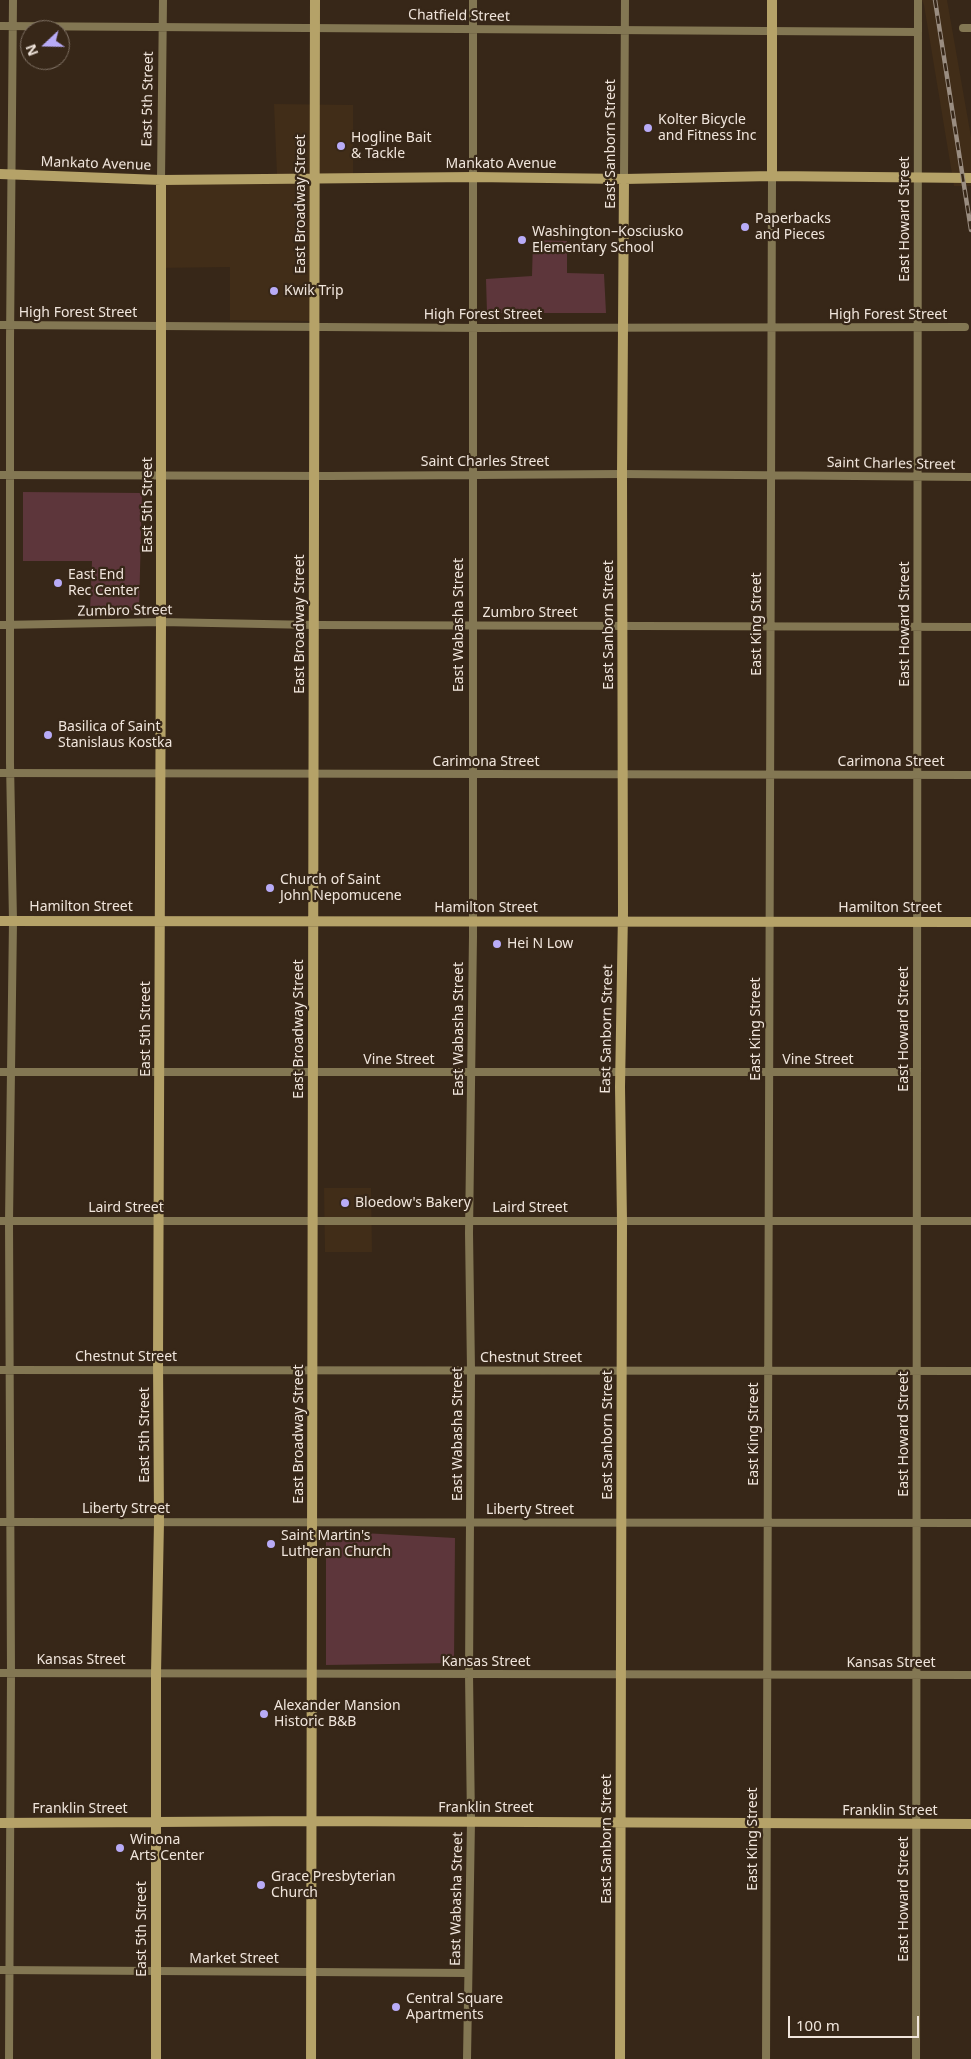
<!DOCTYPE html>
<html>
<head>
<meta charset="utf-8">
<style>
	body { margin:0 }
	#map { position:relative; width:971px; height:2059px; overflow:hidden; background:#372718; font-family:"Noto Sans",sans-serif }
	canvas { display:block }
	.north { position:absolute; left:20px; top:20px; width:50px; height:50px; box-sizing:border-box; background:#372718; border:1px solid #817366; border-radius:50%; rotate:249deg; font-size:14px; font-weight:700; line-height:20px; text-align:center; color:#f0e5dc }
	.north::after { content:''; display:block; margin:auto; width:18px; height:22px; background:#b8abf7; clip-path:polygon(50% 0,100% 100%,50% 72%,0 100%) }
	.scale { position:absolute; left:788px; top:2016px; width:131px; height:22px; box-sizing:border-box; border:2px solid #f0e5dc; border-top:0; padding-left:6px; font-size:15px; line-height:18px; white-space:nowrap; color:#f0e5dc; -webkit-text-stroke:4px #372718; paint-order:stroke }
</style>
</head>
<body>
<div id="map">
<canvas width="971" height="2059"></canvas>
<div class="north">N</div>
<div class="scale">100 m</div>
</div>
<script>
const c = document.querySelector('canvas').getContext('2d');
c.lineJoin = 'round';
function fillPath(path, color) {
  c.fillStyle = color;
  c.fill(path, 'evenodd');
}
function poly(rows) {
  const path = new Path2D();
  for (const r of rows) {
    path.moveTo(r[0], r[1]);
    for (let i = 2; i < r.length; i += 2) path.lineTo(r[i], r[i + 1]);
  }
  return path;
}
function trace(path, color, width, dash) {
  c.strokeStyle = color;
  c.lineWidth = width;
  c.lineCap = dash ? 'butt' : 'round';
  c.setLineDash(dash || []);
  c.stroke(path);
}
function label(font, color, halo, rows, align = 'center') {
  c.font = font + ' "Noto Sans",sans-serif';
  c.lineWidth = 4.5;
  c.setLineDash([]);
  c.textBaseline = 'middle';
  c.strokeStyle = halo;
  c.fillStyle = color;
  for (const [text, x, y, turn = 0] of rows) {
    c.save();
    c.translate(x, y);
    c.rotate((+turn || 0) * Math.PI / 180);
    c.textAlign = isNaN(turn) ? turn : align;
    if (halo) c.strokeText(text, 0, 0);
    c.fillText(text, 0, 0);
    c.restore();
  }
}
const built = poly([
	[922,0,947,0,971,137,971,186,954,186,924,5],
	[274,104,353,105,353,175,311,174,310,321,230,320,230,267,157,268,157,176,277,175],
	[324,1188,371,1188,372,1252,325,1252]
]);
const green = poly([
	[533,240,567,241,567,273,604,274,606,313,487,313,486,279,532,276],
	[23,492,142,493,139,610,90,612,92,561,23,561],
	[326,1531,455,1538,454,1663,326,1665]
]);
const street = poly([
	[0,26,918,32],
	[963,28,971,28],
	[624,179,625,0],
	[161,180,163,0],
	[0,325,484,328,965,327],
	[0,475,330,476,622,474,971,477],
	[0,625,161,622,314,625,971,627],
	[0,773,971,775],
	[0,1072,917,1072],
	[0,1221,971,1221],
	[0,1370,971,1371],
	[0,1522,971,1523],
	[0,1673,971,1675],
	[0,1970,468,1973],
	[9,2059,11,1673,9,1221,13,921,10,763,10,341,13,0],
	[467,2059,471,1821,469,1674,471,1370,469,1233,473,936,473,0],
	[766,2059,772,176],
	[916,2059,918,0]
]);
const secondary = poly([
	[0,174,161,180,473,177,624,179,772,176,971,178],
	[772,176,772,0],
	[0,921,971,922],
	[0,1823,312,1821,971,1824],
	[156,2059,156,1673,159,1522,158,1360,161,622,161,180],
	[311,2059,315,0],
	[620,2059,622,1221,620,1087,623,912,622,474,624,179]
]);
const rail = poly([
	[935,0,971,230]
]);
const markers = [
	[648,128,5,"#b8abf7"],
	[341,146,5,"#b8abf7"],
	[745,227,5,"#b8abf7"],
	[522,240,5,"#b8abf7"],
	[274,291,5,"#b8abf7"],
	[58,583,5,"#b8abf7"],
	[48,735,5,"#b8abf7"],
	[270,888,5,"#b8abf7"],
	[497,944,5,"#b8abf7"],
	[345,1203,5,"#b8abf7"],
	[271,1544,5,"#b8abf7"],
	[264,1714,5,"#b8abf7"],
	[120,1848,5,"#b8abf7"],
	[261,1885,5,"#b8abf7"],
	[396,2007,5,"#b8abf7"]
];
const streetNames = [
	["Chatfield Street",459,16,1],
	["East 5th Street",148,99,-89],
	["East Sanborn Street",611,144,-90],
	["Mankato Avenue",96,164,2],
	["Mankato Avenue",501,164],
	["East Broadway Street",301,204,-90],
	["East Howard Street",905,219,-90],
	["High Forest Street",78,313],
	["High Forest Street",483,315],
	["High Forest Street",888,315],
	["Saint Charles Street",485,462],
	["Saint Charles Street",891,464,1],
	["East 5th Street",148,505,-90],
	["Zumbro Street",125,611,-1],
	["Zumbro Street",530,613],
	["East Broadway Street",300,624,-90],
	["East King Street",757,624,-90],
	["East Howard Street",905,624,-90],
	["East Wabasha Street",459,625,-90],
	["East Sanborn Street",609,625,-90],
	["Carimona Street",486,762],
	["Carimona Street",891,762],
	["Hamilton Street",81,907],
	["Hamilton Street",486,908],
	["Hamilton Street",890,908],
	["East 5th Street",146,1029,-90],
	["East Broadway Street",299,1029,-90],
	["East Wabasha Street",459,1029,-90],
	["East Sanborn Street",607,1029,-89],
	["East King Street",756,1029,-90],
	["East Howard Street",904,1029,-90],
	["Vine Street",399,1060],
	["Vine Street",818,1060],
	["Laird Street",126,1208],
	["Laird Street",530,1208],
	["Chestnut Street",126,1357],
	["Chestnut Street",531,1358],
	["East Broadway Street",299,1434,-90],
	["East Wabasha Street",458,1434,-90],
	["East King Street",754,1434,-90],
	["East Howard Street",904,1434,-90],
	["East 5th Street",145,1435,-90],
	["East Sanborn Street",608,1435,-90],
	["Liberty Street",126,1509],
	["Liberty Street",530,1510],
	["Kansas Street",81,1660],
	["Kansas Street",486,1662],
	["Kansas Street",891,1663],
	["Franklin Street",486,1808],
	["Franklin Street",80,1809],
	["Franklin Street",890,1811],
	["East Sanborn Street",607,1839,-90],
	["East King Street",753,1839,-90],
	["East Wabasha Street",457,1899,-89],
	["East Howard Street",904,1899,-90],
	["East 5th Street",142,1929,-90],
	["Market Street",234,1959]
];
const poiNames = [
	["Kolter Bicycle",658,120],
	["and Fitness Inc",658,136],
	["Hogline Bait",351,138],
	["& Tackle",351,154],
	["Paperbacks",755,219],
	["and Pieces",755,235],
	["Washington–Kosciusko",532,232],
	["Elementary School",532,248],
	["Kwik Trip",284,291],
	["East End",68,575],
	["Rec Center",68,591],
	["Basilica of Saint",58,727],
	["Stanislaus Kostka",58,743],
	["Church of Saint",280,880],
	["John Nepomucene",280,896],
	["Hei N Low",507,944],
	["Bloedow's Bakery",355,1203],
	["Saint Martin's",281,1536],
	["Lutheran Church",281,1552],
	["Alexander Mansion",274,1706],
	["Historic B&B",274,1722],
	["Winona",130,1840],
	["Arts Center",130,1856],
	["Grace Presbyterian",271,1877],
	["Church",271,1893],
	["Central Square",406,1999],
	["Apartments",406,2015]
];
fillPath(built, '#412d18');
fillPath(green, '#5d363b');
trace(street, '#837753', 8);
trace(secondary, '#b5a268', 10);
trace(rail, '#9a8d81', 4.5);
trace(rail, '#372718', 2.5, [8]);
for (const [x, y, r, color] of markers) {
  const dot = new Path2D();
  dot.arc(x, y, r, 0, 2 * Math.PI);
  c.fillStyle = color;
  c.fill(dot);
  trace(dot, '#372718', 2);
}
label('14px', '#f0e5dc', '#372718', streetNames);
label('14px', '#f0e5dc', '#372718', poiNames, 'left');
</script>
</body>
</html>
